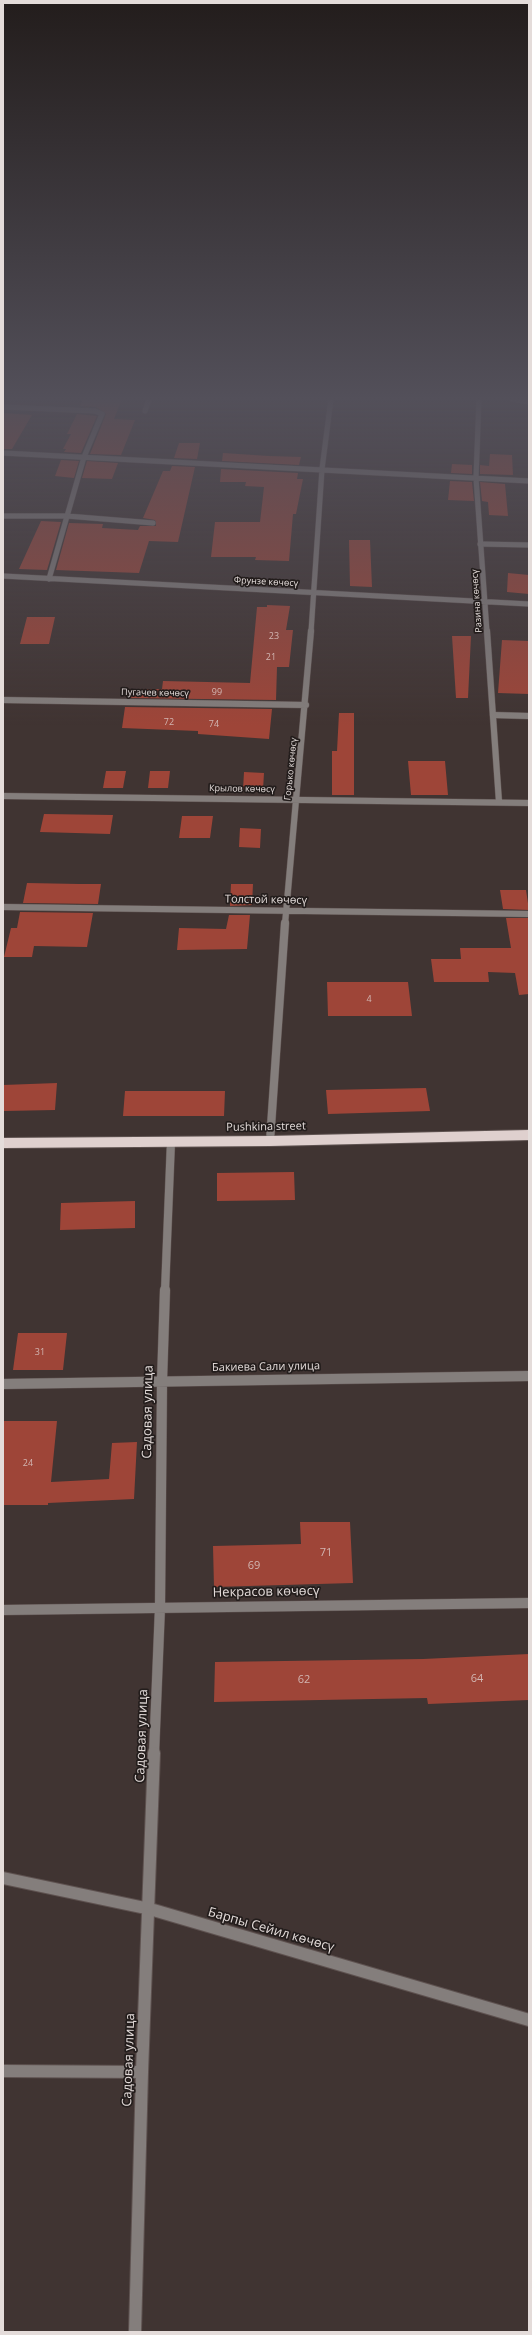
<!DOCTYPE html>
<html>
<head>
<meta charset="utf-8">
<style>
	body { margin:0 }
	#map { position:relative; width:532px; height:2335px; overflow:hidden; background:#403432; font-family:"Open Sans",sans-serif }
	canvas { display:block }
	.frame { position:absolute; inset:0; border:4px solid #e4dcda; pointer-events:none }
</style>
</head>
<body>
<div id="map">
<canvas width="532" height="2335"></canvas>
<div class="frame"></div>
</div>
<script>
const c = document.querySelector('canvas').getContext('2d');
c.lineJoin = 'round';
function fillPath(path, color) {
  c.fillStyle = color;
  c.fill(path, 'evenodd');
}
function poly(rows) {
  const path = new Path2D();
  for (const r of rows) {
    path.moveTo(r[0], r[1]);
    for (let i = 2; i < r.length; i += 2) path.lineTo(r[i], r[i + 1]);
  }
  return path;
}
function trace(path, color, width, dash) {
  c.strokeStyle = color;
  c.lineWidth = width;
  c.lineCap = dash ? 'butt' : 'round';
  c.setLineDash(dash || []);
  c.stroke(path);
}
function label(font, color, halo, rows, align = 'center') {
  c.font = font + ' "Open Sans",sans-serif';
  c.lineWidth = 3.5;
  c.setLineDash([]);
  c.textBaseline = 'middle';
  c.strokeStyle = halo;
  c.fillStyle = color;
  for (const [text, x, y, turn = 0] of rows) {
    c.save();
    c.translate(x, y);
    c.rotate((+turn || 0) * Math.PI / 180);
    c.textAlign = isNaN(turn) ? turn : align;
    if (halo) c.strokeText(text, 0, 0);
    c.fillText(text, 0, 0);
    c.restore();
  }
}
const building = poly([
	[83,399,122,399,114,419,135,420,121,455,90,454,106,414,96,407,80,406],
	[3,413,32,415,12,449,3,449],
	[77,414,97,416,81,453,64,452,66,449,63,449,71,434,67,434],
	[179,443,200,443,197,459,174,458],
	[223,453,269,456,301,457,299,465,222,461],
	[490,454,512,455,513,475,480,474,480,465,489,466],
	[61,460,79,461,74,478,55,476],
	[87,461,118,463,112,479,82,478],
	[452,464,472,465,472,474,451,473],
	[172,466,195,467,178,542,149,541,139,573,56,570,69,523,103,524,102,528,138,530,140,526,156,526,155,520,143,518,163,471,170,471],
	[221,469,298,473,297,479,303,479,296,514,293,514,289,561,255,560,256,557,211,557,215,522,260,522,264,487,245,486,246,482,220,482],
	[450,481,472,482,474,501,448,500],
	[480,482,505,484,508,516,489,515,488,502,482,501],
	[41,521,61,522,47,570,19,569],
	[349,540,370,540,372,587,350,586],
	[508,573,529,575,529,594,507,592],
	[267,605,290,606,286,630,293,630,289,667,277,667,276,700,127,698,128,689,162,689,163,681,250,683,257,607,267,607],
	[27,617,55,617,49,644,20,644],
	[452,636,471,636,468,698,456,698],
	[502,640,529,641,529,694,498,693],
	[125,707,272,709,269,739,198,734,198,731,122,728],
	[339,713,354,713,354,795,332,795,332,751,337,751],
	[408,761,445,761,448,795,411,795],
	[106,771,126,771,123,788,103,788],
	[150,771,170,771,168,788,148,788],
	[244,772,264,773,263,790,243,790],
	[44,814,113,815,110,834,40,832],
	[182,816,213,816,210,838,179,838],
	[240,828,261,829,260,848,239,847],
	[27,883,79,884,101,884,98,904,23,903],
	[231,884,253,884,252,905,230,906],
	[500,890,526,890,529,910,503,909],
	[20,912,93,913,87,947,34,946,32,957,4,957,11,928,17,928],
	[229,915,250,915,247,949,177,950,179,928,226,929],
	[506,918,529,918,529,994,519,995,515,973,488,972,489,982,434,982,431,959,461,959,460,948,511,948],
	[327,982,408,982,412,1016,328,1016],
	[57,1083,55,1110,3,1111,3,1085],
	[426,1088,430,1111,328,1114,326,1090],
	[125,1091,225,1091,224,1116,123,1116],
	[294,1172,295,1200,217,1201,217,1173],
	[135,1201,135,1228,60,1230,61,1203],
	[18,1333,67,1333,63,1370,13,1370],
	[3,1421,57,1421,51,1482,109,1479,112,1443,137,1442,134,1499,48,1503,48,1505,3,1505],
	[300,1522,350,1522,353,1583,214,1587,213,1546,301,1544],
	[529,1654,529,1700,428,1704,427,1698,214,1702,215,1662,423,1659]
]);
const serviceFar1 = poly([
	[513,399,529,402],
	[145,411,149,399],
	[480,544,529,545]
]);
const service = poly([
	[493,715,529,716]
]);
const minorFar4 = poly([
	[479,399,476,478,487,632],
	[3,407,95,411,102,414,84,457,49,579],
	[3,453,529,481],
	[3,516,67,516,153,523],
	[3,576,529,604],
	[311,632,322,469,331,399]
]);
const minorFar3 = poly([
	[487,631,499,802],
	[3,700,306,705],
	[3,796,529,803],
	[3,907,529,914],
	[285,924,311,631]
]);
const minorFar2 = poly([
	[270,1141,285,923],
	[165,1291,171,1141]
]);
const minorFar1 = poly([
	[3,1384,529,1376],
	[3,1610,529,1603],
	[154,1754,160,1607,162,1381,165,1290]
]);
const minor = poly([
	[3,1878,150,1909,529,2020],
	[3,2071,142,2072],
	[135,2332,142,2072,154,1753]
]);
const trunk = poly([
	[3,1143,270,1141,529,1135]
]);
const farStreetnames = [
	["Фрунзе көчөсү",266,582,3],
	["Разина көчөсү",477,601,-94],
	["Пугачев көчөсү",155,693,1],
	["Горько көчөсү",291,769,-84],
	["Крылов көчөсү",242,789,1]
];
const numberNames = [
	["23",274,636],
	["21",271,657],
	["99",217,692],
	["72",169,722],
	["74",214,724],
	["4",369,999],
	["31",40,1352],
	["24",28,1463]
];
const streetNames = [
	["Толстой көчөсү",266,900,1],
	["Pushkina street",266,1127,-1],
	["Бакиева Сали улица",266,1367,-1]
];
const nearNumbernames = [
	["71",326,1553],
	["69",254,1566],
	["64",477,1679],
	["62",304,1680]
];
const nearStreetnames = [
	["Садовая улица",148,1412,-89],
	["Некрасов көчөсү",266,1592,-1],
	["Садовая улица",142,1736,-88],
	["Барпы Сейил көчөсү",271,1930,16],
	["Садовая улица",129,2060,-88]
];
fillPath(building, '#9e4538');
trace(serviceFar1, '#5e5250', 6);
trace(service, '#5e5250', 7);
trace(minorFar4, '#5e5250', 6);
trace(minorFar3, '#5e5250', 7);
trace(minorFar2, '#5e5250', 9);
trace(minorFar1, '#5e5250', 11);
trace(minor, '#5e5250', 14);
trace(trunk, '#5e5250', 12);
trace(serviceFar1, '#847e7c', 5);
trace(service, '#847e7c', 6);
trace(minorFar4, '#847e7c', 5);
trace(minorFar3, '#847e7c', 6);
trace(minorFar2, '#847e7c', 8);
trace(minorFar1, '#847e7c', 10);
trace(minor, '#847e7c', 12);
trace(trunk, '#dfd0ce', 10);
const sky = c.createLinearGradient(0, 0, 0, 726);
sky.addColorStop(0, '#231d1c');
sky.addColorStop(0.55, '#53505a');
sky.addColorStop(1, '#53505a00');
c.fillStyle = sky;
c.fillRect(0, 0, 532, 726);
label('9px', '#e4dcda', '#231d1c', farStreetnames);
label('9px', '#d2b6b2', null, numberNames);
label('11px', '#e4dcda', '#231d1c', streetNames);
label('11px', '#d2b6b2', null, nearNumbernames);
label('13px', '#e4dcda', '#231d1c', nearStreetnames);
</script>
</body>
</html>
